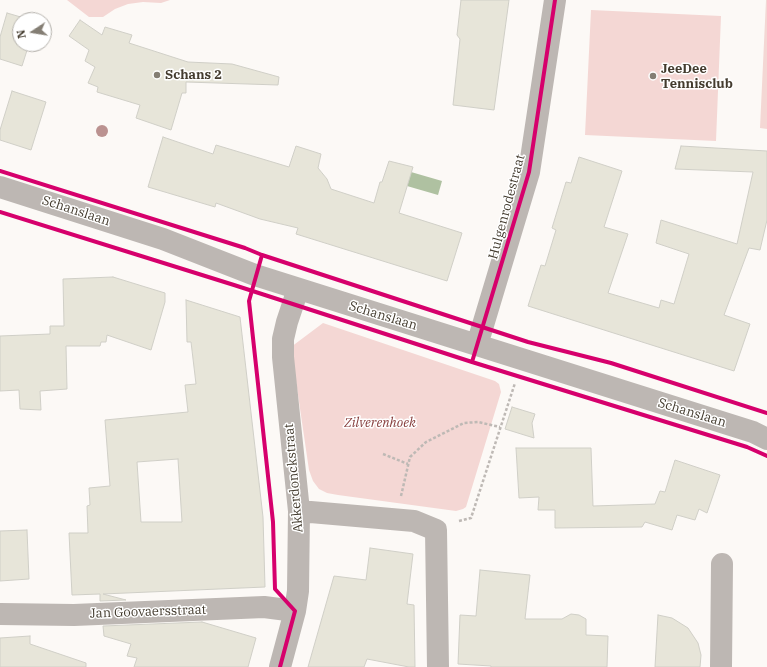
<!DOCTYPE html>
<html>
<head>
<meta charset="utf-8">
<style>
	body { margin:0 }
	#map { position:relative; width:767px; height:667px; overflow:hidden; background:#fcf9f6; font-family:"IBM Plex Serif",serif }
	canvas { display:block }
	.north { position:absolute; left:12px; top:12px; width:40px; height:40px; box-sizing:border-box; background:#fff; border:1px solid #b4b1ab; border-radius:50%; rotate:258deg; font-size:11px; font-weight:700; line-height:16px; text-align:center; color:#433b2e }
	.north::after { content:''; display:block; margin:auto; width:14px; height:18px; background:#847e74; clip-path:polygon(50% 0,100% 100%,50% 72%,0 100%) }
</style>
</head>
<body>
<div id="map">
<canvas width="767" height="667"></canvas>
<div class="north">N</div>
</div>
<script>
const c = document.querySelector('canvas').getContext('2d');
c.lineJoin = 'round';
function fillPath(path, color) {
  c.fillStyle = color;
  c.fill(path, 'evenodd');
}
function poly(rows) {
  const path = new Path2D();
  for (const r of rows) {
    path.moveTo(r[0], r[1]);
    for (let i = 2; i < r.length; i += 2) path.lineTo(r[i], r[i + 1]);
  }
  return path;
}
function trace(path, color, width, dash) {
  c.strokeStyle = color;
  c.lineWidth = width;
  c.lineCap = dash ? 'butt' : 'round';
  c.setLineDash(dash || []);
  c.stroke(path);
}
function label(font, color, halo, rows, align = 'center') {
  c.font = font + ' "IBM Plex Serif",serif';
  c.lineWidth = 3;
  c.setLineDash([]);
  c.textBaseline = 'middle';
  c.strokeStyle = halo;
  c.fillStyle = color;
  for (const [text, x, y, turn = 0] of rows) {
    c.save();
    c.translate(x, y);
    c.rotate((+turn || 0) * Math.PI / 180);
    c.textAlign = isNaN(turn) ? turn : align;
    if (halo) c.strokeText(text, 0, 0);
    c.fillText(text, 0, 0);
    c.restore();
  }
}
const green = poly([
	[67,0,170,0,161,3,143,2,128,4,115,9,103,17,89,17],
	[766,0,767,0,767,129,760,128],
	[591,10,721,16,716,141,585,135],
	[323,323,495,381,499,384,501,392,466,507,463,509,456,511,338,495,327,493,319,489,313,481,309,470,291,347]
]);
const water = poly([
	[411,172,442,181,438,195,407,186]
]);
const building = poly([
	[461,0,509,0,494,110,453,105,460,39,457,35,461,0],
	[7,13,31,20,20,20,20,44,29,44,22,66,0,59,0,37,7,13],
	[80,20,102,35,105,27,132,35,129,43,188,62,232,64,279,77,278,85,186,82,186,93,182,93,171,130,136,118,140,105,97,92,98,87,88,83,95,67,85,61,89,50,69,36,80,20],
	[12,91,46,102,31,150,0,140,0,130,12,91],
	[163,137,213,154,216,145,289,167,296,146,321,154,318,168,327,179,331,189,374,203,380,182,382,182,389,161,413,167,399,213,462,233,447,281,296,234,298,228,260,219,216,203,215,207,148,187,163,137],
	[681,146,767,151,767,220,760,250,749,248,724,315,750,324,734,371,528,306,541,265,545,266,556,230,552,228,566,182,571,183,579,157,622,171,604,227,628,234,608,293,659,308,661,300,674,304,689,254,656,243,661,220,737,244,753,172,675,169,681,146],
	[113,277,165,293,165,302,151,350,107,335,106,342,101,342,100,346,66,346,67,389,40,391,41,410,20,409,19,390,0,391,0,336,50,334,50,326,64,326,63,279,113,277],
	[186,300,240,317,263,517,265,587,103,594,126,600,100,601,100,594,72,595,69,533,88,533,87,506,90,505,89,488,110,486,105,420,188,412,185,385,196,384,191,342,187,342,186,300],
	[178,459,182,522,141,522,137,462,178,459],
	[512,407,535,414,532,423,534,438,505,429,512,407],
	[516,448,591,448,593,506,655,504,660,491,665,492,675,460,720,475,707,513,699,509,695,520,677,515,672,530,645,522,642,527,555,528,555,510,538,510,539,497,519,498,516,448],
	[27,530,29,579,0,581,0,531,27,530],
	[370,548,413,554,407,604,414,605,415,667,409,667,367,659,364,667,308,667,334,576,366,580,370,548],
	[480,570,530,575,525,619,562,619,571,614,579,615,586,619,586,635,608,636,607,667,491,667,491,666,458,664,460,615,476,616,480,570],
	[658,615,672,618,688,628,698,643,701,655,700,667,655,667,658,615],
	[202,622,256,638,248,667,134,667,137,658,127,656,131,644,104,636,103,626,202,622],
	[30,636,30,644,86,663,86,667,0,667,0,638,30,636]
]);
const path = poly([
	[383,454,408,464],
	[401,496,410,457,426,442,464,423,478,422,500,427],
	[459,521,471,518,515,383]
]);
const minor = poly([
	[0,187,163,239,255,275,753,432,767,439],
	[477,345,529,172,555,0],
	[299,511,414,521,436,530,438,667],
	[0,614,74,615,264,607,295,611],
	[280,667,295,611,298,591,299,511,283,357,283,339,287,322,298,289],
	[721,667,722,564]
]);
const cycleway = poly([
	[0,171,245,248,262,255,528,342,611,363,767,413],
	[0,212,234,285,472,362,747,447,767,456],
	[262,255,249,301,273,522,275,589,295,611,280,667],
	[472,362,529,172,555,0]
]);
const trees = [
	[102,131]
];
const markers = [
	[157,75,4,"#847e74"],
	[653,76,4,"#847e74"]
];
const poiNames = [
	["JeeDee",661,69],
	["Tennisclub",661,84],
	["Schans 2",165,75]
];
const streetNames = [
	["Hulgenrodestraat",507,207,-75],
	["Schanslaan",76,211,18],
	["Schanslaan",383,316,17],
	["Schanslaan",692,413,17],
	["Akkerdonckstraat",294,478,-95],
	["Jan Goovaersstraat",148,612,-2]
];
const parkNames = [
	["Zilverenhoek",380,423]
];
fillPath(green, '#f4d7d4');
fillPath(water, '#afc1a1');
fillPath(building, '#e7e5d9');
trace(building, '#d0cfc7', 1);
trace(path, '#beb9b5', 2.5, [3, 2]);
trace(minor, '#bdb7b3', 22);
trace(cycleway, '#d6006c', 4);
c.fillStyle = '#bb9290';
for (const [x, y] of trees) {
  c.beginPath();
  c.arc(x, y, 6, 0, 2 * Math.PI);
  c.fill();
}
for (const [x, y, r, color] of markers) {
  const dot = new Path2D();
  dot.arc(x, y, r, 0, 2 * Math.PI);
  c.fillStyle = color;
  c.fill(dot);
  trace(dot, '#fff', 1.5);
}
label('bold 13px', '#433b2e', '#fff', poiNames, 'left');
label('13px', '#433b2e', '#fff', streetNames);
label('italic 13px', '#863d3c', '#fff', parkNames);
</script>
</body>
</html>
